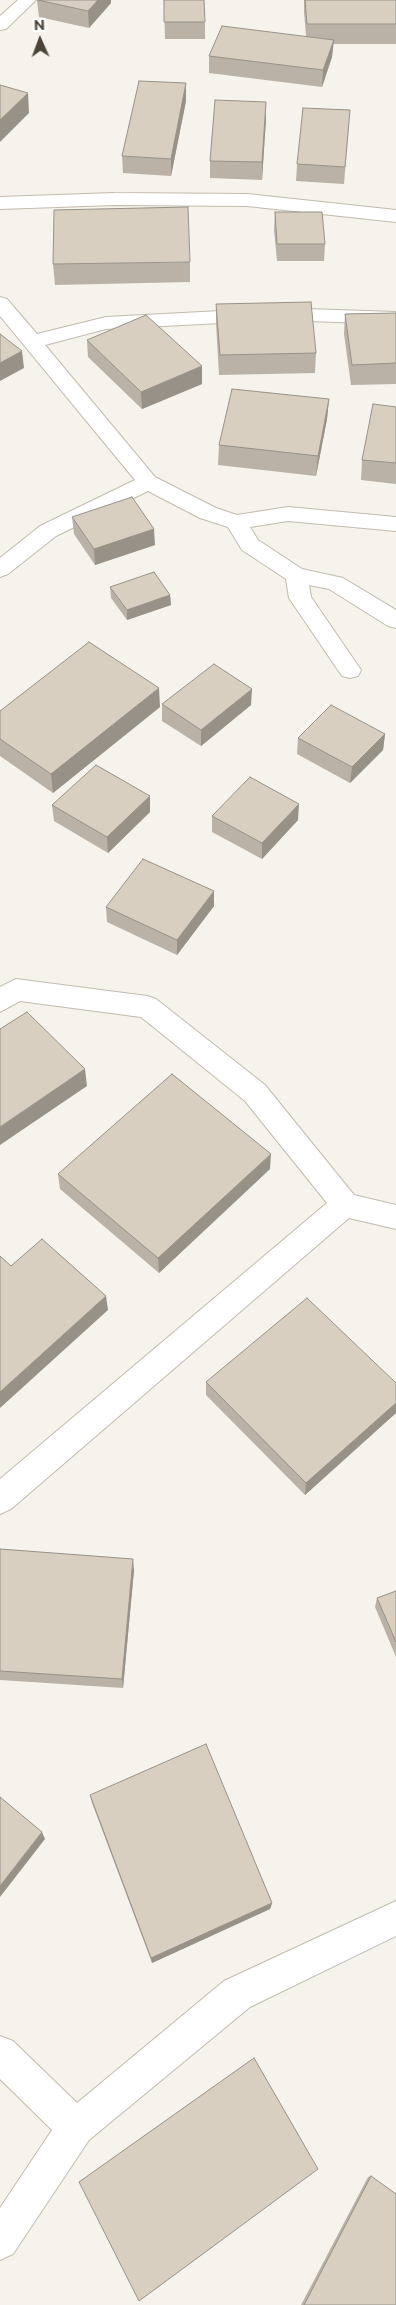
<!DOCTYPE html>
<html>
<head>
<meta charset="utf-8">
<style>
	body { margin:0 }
	#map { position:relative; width:396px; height:2305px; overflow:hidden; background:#f6f3ec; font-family:Montserrat,sans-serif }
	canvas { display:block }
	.north { position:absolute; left:15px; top:15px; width:50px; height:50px; -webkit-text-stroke:4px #fff; paint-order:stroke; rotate:358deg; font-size:14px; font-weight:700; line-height:20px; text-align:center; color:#4b4439 }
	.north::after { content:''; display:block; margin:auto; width:18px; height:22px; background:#4b4439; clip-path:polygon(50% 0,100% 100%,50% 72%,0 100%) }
</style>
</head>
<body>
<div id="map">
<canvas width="396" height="2305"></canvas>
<div class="north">N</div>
</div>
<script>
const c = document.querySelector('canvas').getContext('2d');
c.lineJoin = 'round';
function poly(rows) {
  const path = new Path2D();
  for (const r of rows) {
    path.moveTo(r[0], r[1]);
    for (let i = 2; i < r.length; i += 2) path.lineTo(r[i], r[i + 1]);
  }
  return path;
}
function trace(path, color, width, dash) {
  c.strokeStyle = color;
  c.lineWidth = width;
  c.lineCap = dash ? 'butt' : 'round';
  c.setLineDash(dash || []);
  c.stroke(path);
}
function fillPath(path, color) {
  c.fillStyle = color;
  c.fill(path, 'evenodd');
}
const minor = poly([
	[18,0,36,0,6,29,0,30,0,16,18,0],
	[114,193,247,194,396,210,396,222,247,206,114,205,0,209,0,197,114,193],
	[0,297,7,299,37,334,106,317,278,308,396,312,396,324,278,320,106,329,45,345,155,477,216,508,237,515,288,507,396,517,396,531,288,521,250,527,258,540,302,569,343,578,396,610,396,628,388,626,329,589,309,585,311,597,361,670,358,676,350,678,342,676,289,598,286,579,242,550,228,527,200,518,148,491,56,536,8,574,0,577,0,558,40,526,135,480,0,316,0,297],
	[16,979,147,996,156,999,265,1085,354,1195,396,1205,396,1229,349,1218,11,1509,0,1514,0,1479,327,1203,245,1101,141,1017,20,1001,0,1012,0,987,16,979],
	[396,1901,396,1936,250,2007,89,2140,13,2254,0,2260,0,2208,52,2130,0,2079,0,2036,13,2041,77,2103,224,1981,396,1901]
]);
const wall = poly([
	[37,0,111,0,111,3,89,28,39,17],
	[164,0,205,22,205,39,165,39],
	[304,0,396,0,396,44,333,44,332,57,322,87,209,73,209,56,306,36,304,12],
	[186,101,171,176,123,173,122,156],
	[350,110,344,184,296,181,297,164],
	[266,119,262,180,210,178,210,161],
	[275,212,325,244,324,261,277,261,274,230],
	[190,262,190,282,55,285,53,264],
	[216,304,316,353,315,373,219,375,216,324],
	[396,313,396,384,351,385,344,334,345,314],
	[87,340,202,384,142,409,88,357],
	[329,399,327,419,316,476,218,465,219,445],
	[396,407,396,484,361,480,362,460],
	[72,517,155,545,95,565,74,534],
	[110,587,170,595,171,605,127,620,111,598],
	[162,704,251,705,201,746,162,721],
	[160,707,53,793,0,756,0,711],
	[385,734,383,750,350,783,297,754,298,738],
	[150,796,150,812,108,853,54,821,52,805],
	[212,816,298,820,262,859,212,832],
	[214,906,177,955,107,922,106,907],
	[270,1169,159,1273,60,1189,58,1174],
	[206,1382,396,1383,396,1413,305,1495,206,1395],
	[0,1549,134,1570,123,1688,0,1680],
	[396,1591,396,1657,375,1607,377,1598],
	[90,1795,272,1903,270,1909,152,1963,92,1803],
	[371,2176,396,2305,301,2305,368,2177]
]);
const shadedWall = poly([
	[98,0,111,0,111,3,89,28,88,11],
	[334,40,332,57,322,87,323,70],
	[186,83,186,101,171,176,171,159],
	[28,93,29,113,0,142,0,120],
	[266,102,266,119,262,180,262,162],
	[22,351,24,368,0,381,0,363],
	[202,366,202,384,142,409,141,392],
	[329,399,327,419,316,476,318,456],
	[154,529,155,545,95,565,94,549],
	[170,595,171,605,127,620,127,610],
	[159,688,160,707,53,793,51,774],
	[252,689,251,705,201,746,201,730],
	[385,734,383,750,350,783,352,767],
	[150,796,150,812,108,853,107,837],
	[299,804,298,820,262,859,262,843],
	[214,891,214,906,177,955,177,940],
	[85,1069,87,1086,0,1145,0,1127],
	[271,1154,270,1169,159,1273,158,1258],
	[106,1296,108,1310,0,1408,0,1392],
	[396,1403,396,1413,305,1495,306,1483],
	[133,1559,134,1570,123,1688,122,1679],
	[42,1832,45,1839,0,1897,0,1886],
	[272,1903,270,1909,152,1963,151,1958]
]);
const building = poly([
	[38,0,98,0,88,11,38,0],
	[164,0,204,0,205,22,164,22,164,0],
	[305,0,396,0,396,24,307,24,305,0],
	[222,26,334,40,323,70,209,56,222,26],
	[139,81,186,83,171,159,122,156,139,81],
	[0,85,28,93,0,120,0,85],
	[215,100,266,102,262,162,210,161,215,100],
	[303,108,350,110,345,167,297,164,303,108],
	[188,207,190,262,53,264,54,210,188,207],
	[275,212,322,212,325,244,277,244,275,212],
	[311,302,316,353,220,355,216,304,311,302],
	[396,313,396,363,352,365,345,314,396,313],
	[146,315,202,366,141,392,87,340,146,315],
	[0,334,22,351,0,363,0,334],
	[232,389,329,399,318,456,219,445,232,389],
	[373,404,396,407,396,463,362,460,373,404],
	[132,497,154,529,94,549,72,517,132,497],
	[154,572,170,595,127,610,110,587,154,572],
	[89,642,159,688,51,774,0,739,0,711,89,642],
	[214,664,252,689,201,730,162,704,214,664],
	[331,705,385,734,352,767,298,738,331,705],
	[96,765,150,796,107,837,52,805,96,765],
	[250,777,299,804,262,843,212,816,250,777],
	[143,859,214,891,177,940,106,907,143,859],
	[27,1012,85,1069,0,1127,0,1029,27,1012],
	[172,1074,271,1154,158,1258,58,1174,172,1074],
	[42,1239,106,1296,0,1392,0,1256,11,1266,42,1239],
	[307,1298,396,1383,396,1403,306,1483,206,1382,307,1298],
	[0,1549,133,1559,122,1679,0,1671,0,1549],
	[396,1591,396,1642,377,1598,396,1591],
	[206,1744,272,1903,151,1958,90,1795,206,1744],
	[0,1797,42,1832,0,1886,0,1797],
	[254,2058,318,2169,139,2301,79,2182,254,2058],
	[371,2176,396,2194,396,2305,304,2305,371,2176]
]);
trace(minor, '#c2bbae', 2);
fillPath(minor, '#fff');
fillPath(wall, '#bab2a6');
fillPath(shadedWall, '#979187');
fillPath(building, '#d8cfc1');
trace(building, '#979187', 1);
</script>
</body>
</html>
